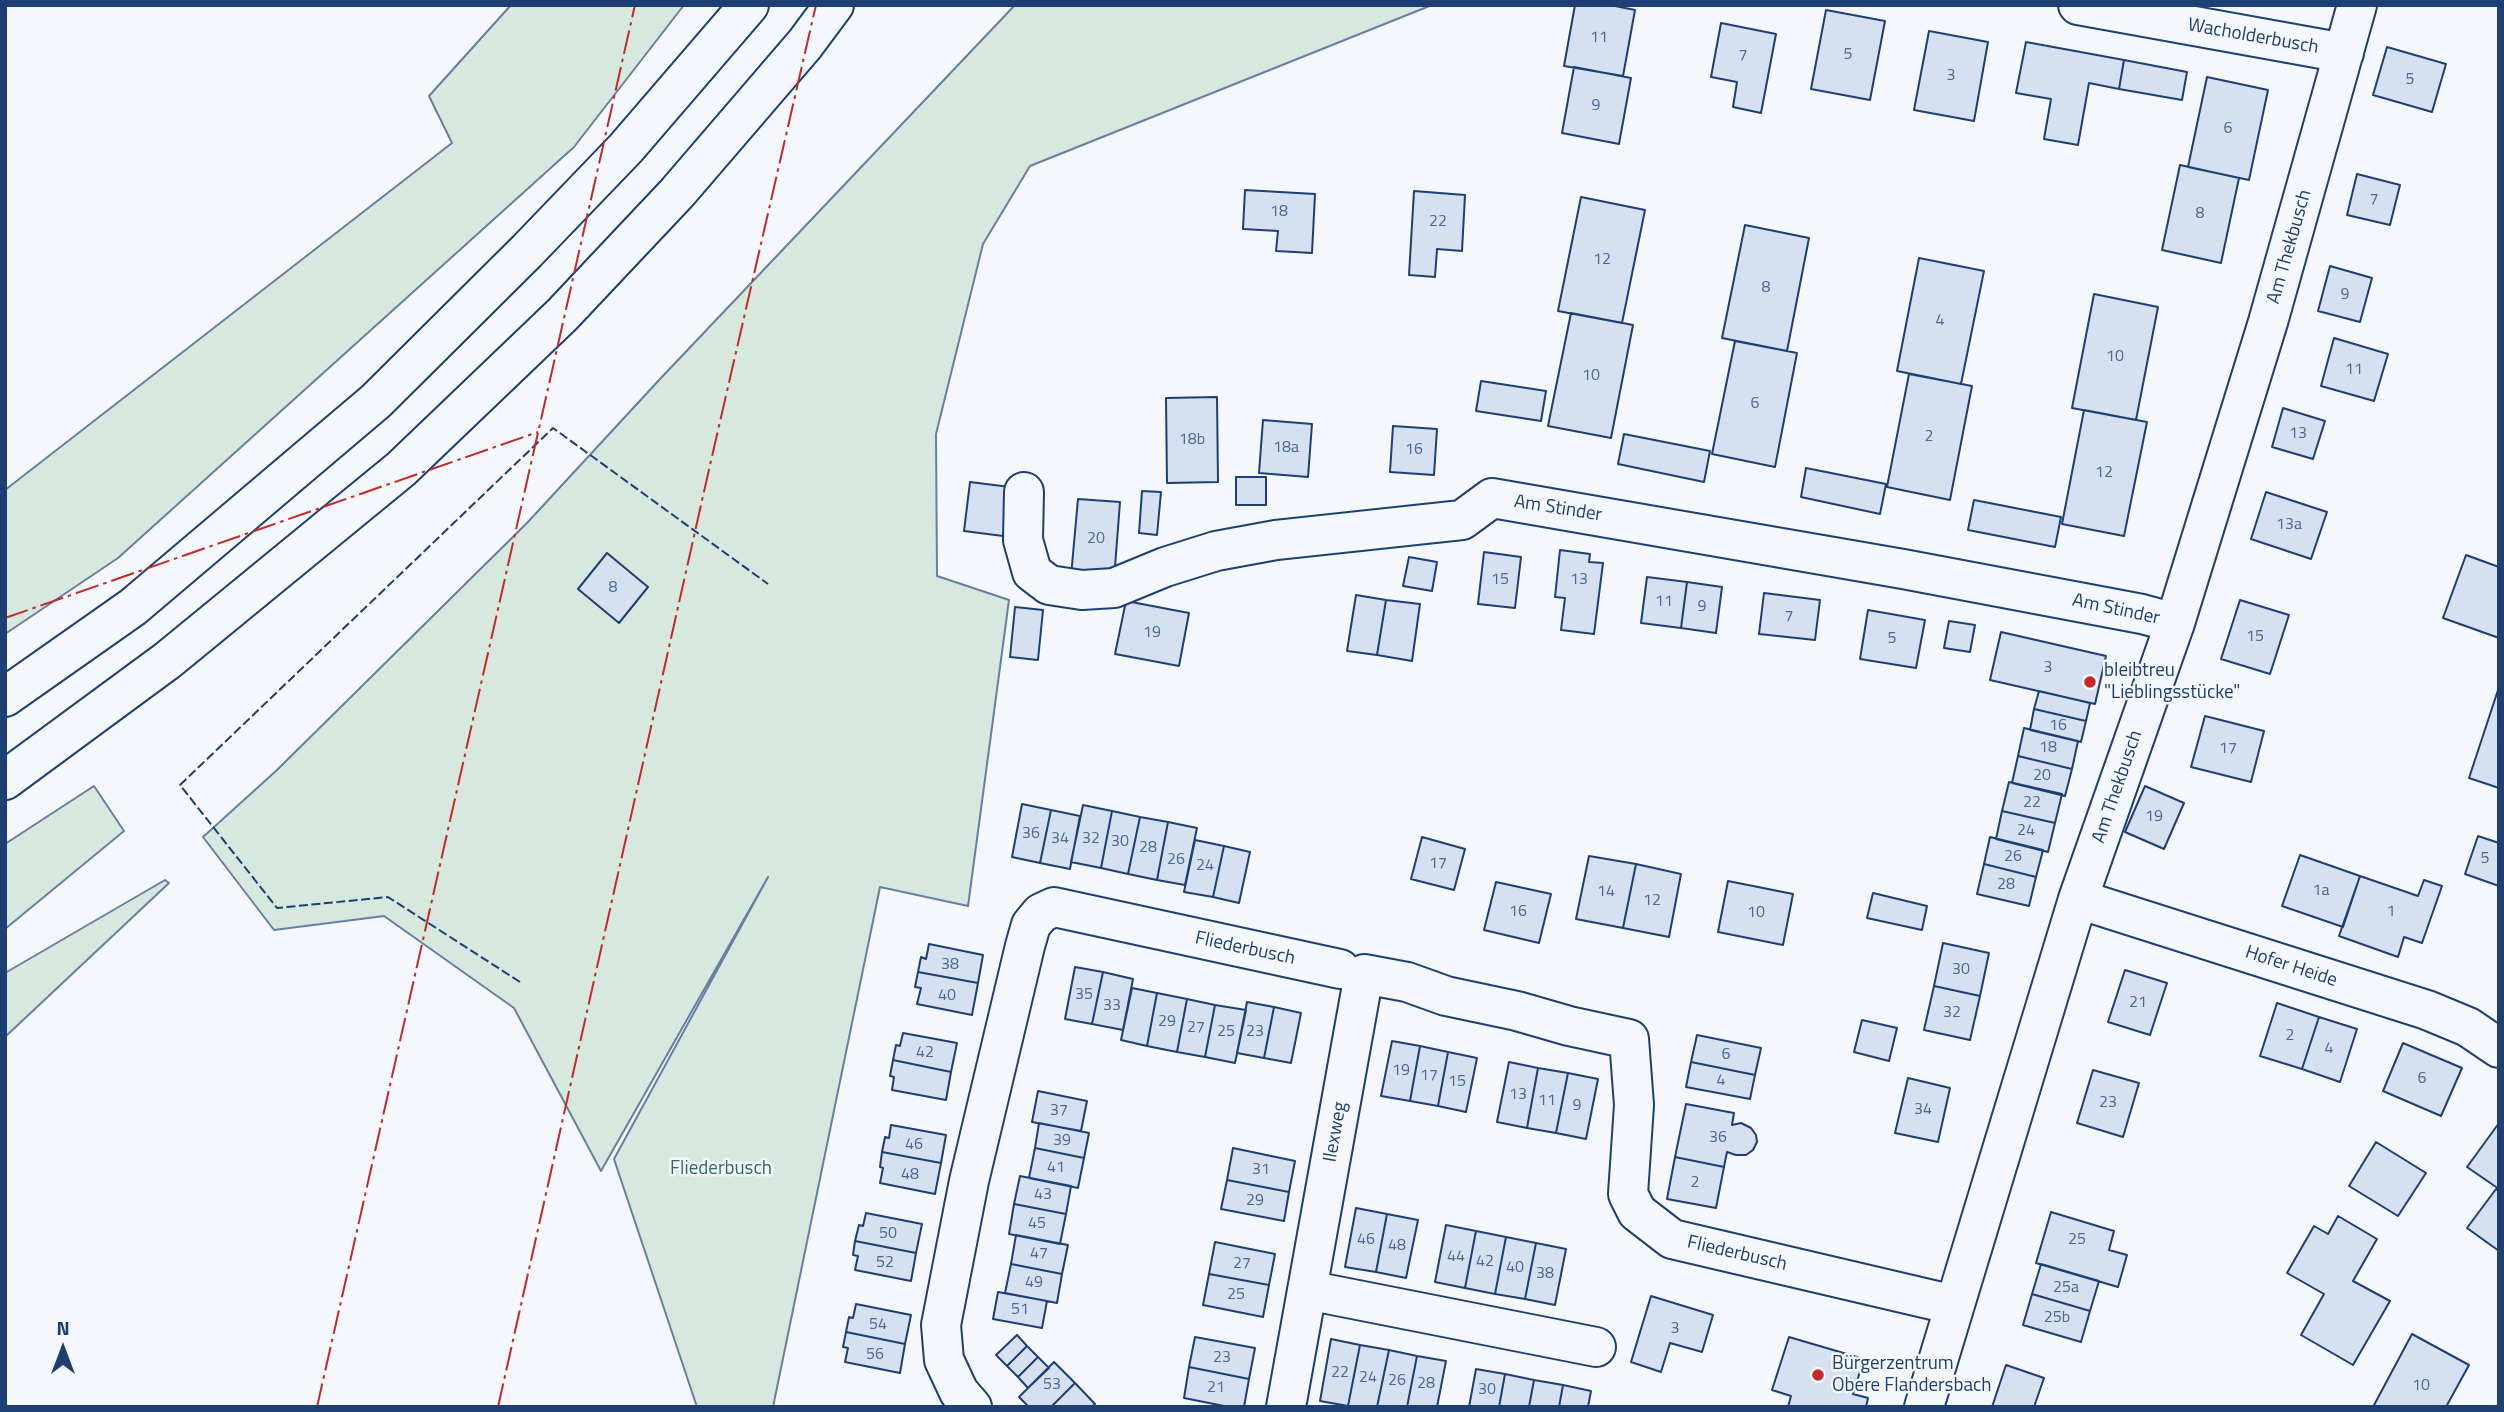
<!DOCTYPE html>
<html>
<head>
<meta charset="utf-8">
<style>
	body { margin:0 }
	#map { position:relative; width:2504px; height:1412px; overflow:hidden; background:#f4f7fb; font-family:"Titillium Web",sans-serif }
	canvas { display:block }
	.frame { position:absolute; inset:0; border:7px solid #1d3f73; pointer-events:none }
	.north { position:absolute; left:28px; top:1314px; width:70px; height:70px; -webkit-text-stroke:5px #f4f7fb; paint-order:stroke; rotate:0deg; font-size:19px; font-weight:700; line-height:28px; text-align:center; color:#1d3f73 }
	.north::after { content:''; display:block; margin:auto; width:24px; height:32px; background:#1d3f73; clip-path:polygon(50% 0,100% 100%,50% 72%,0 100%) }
</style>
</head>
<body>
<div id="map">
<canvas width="2504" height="1412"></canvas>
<div class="frame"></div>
<div class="north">N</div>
</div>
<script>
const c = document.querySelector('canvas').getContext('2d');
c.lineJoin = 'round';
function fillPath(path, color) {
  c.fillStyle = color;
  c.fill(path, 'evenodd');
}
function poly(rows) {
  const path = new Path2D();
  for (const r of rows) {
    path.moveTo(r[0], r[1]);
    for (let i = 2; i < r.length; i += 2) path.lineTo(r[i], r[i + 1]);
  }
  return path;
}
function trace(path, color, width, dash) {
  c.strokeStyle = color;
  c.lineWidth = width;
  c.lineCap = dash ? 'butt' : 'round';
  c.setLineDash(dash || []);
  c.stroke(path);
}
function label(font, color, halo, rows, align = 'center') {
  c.font = font + ' "Titillium Web",sans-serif';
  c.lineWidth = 5;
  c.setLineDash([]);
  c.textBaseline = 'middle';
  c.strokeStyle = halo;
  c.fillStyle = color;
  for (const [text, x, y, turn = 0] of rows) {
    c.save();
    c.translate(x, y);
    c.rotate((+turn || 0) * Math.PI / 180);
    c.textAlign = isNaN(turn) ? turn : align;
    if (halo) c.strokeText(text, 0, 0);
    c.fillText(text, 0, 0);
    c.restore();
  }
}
const green = poly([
	[511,5,684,5,574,147,118,558,5,634,5,490,452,143,429,96,511,5],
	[1015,5,1432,5,1030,166,983,244,936,434,937,576,1009,600,968,906,880,887,773,1407,697,1407,614,1159,768,877,601,1171,514,1008,384,916,274,930,203,837,277,770,527,523,660,379,1015,5],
	[94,786,124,831,5,929,5,844,94,786],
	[165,880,169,883,5,1037,5,973,165,880]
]);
const building = poly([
	[1575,5,1610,5,1635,10,1623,76,1564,66,1575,5],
	[1826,10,1885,21,1870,100,1811,89,1826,10],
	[1721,23,1776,34,1761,113,1733,107,1737,82,1711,77,1721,23],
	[1929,31,1988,42,1974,121,1914,110,1929,31],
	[2026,42,2124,60,2119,89,2089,83,2078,145,2044,139,2051,99,2016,93,2026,42],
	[2387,47,2446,64,2432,112,2373,95,2387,47],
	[2124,60,2187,72,2182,100,2119,89,2124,60],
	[1574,67,1631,78,1619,144,1562,133,1574,67],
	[2207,77,2268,90,2249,180,2188,167,2207,77],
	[2180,165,2239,178,2221,263,2162,250,2180,165],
	[2357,174,2400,185,2390,225,2347,215,2357,174],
	[1245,190,1315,194,1312,253,1276,251,1278,231,1243,229,1245,190],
	[1414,191,1465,195,1462,251,1437,249,1435,277,1409,275,1414,191],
	[1581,197,1645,210,1622,323,1558,311,1581,197],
	[1745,225,1809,238,1787,351,1722,338,1745,225],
	[1919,258,1984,271,1961,384,1897,371,1919,258],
	[2330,266,2372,278,2360,322,2318,311,2330,266],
	[2094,294,2158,307,2136,420,2072,408,2094,294],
	[1571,313,1633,325,1611,438,1548,426,1571,313],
	[2334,338,2388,354,2374,401,2321,386,2334,338],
	[1735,341,1797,353,1775,467,1712,454,1735,341],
	[1909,374,1972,386,1950,500,1887,487,1909,374],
	[1481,381,1546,391,1541,421,1476,411,1481,381],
	[1217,397,1218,482,1167,483,1166,398,1217,397],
	[2283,408,2325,421,2313,459,2272,447,2283,408],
	[2084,410,2147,422,2124,536,2062,524,2084,410],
	[1263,420,1312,424,1308,477,1259,473,1263,420],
	[1393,426,1437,429,1434,475,1390,472,1393,426],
	[1624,434,1710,451,1704,482,1618,464,1624,434],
	[1806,468,1886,484,1880,514,1801,497,1806,468],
	[1236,477,1266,477,1266,505,1236,505,1236,477],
	[970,482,1010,487,1003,536,964,531,970,482],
	[1142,491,1161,492,1157,535,1139,533,1142,491],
	[2266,492,2327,512,2311,559,2251,539,2266,492],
	[1078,499,1120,502,1114,580,1071,576,1078,499],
	[1974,500,2061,517,2055,547,1968,530,1974,500],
	[1560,550,1590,554,1589,562,1603,563,1594,634,1561,630,1565,598,1555,597,1560,550],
	[1484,552,1521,557,1515,608,1478,604,1484,552],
	[607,553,648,587,619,623,578,589,607,553],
	[2466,555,2499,567,2499,638,2443,618,2466,555],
	[1409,557,1437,562,1432,591,1403,586,1409,557],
	[1647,577,1687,582,1681,628,1641,623,1647,577],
	[1687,582,1722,587,1716,633,1681,628,1687,582],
	[1764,593,1820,600,1815,640,1759,634,1764,593],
	[1356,595,1386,600,1377,655,1347,651,1356,595],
	[1386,600,1420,604,1412,661,1377,655,1386,600],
	[2240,600,2289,615,2270,674,2221,659,2240,600],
	[1126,601,1189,613,1179,666,1115,654,1126,601],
	[1015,607,1043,610,1038,660,1010,657,1015,607],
	[1868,610,1925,620,1916,668,1860,659,1868,610],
	[1949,621,1975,625,1970,652,1944,648,1949,621],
	[2001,632,2106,656,2095,704,1990,680,2001,632],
	[2499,687,2499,788,2469,778,2499,687],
	[2039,691,2090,703,2086,721,2034,709,2039,691],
	[2034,709,2086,721,2081,742,2030,730,2034,709],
	[2205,716,2264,731,2251,782,2191,767,2205,716],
	[2024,728,2078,741,2072,769,2018,756,2024,728],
	[2018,756,2072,769,2065,796,2012,783,2018,756],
	[2009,782,2062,794,2055,823,2002,811,2009,782],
	[2145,786,2184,803,2164,849,2125,832,2145,786],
	[1022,804,1051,810,1040,863,1012,857,1022,804],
	[1083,805,1112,811,1101,868,1071,862,1083,805],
	[1051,810,1080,816,1070,869,1040,863,1051,810],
	[1112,811,1140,817,1128,874,1101,868,1112,811],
	[2002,811,2055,823,2048,852,1996,839,2002,811],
	[1140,817,1168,822,1157,880,1128,874,1140,817],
	[1168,822,1197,828,1185,885,1157,880,1168,822],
	[2478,836,2499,843,2499,886,2465,874,2478,836],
	[1422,837,1465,849,1454,890,1411,879,1422,837],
	[1990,837,2043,850,2036,877,1984,864,1990,837],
	[1195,840,1224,846,1213,897,1184,892,1195,840],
	[1224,846,1250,852,1239,903,1213,897,1224,846],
	[2300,855,2360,876,2343,927,2282,906,2300,855],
	[1589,856,1636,864,1623,928,1576,919,1589,856],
	[1636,864,1681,874,1669,937,1623,928,1636,864],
	[1984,864,2036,877,2029,906,1977,894,1984,864],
	[2360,876,2418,896,2424,880,2442,886,2422,943,2404,937,2398,957,2339,936,2360,876],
	[1728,881,1793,894,1783,945,1718,932,1728,881],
	[1496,882,1551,894,1539,943,1484,930,1496,882],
	[1873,893,1927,906,1922,930,1867,918,1873,893],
	[1943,943,1989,953,1980,996,1934,986,1943,943],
	[929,944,983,955,978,983,918,972,921,957,926,959,929,944],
	[1075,967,1103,972,1092,1024,1065,1019,1075,967],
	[2125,970,2167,983,2150,1035,2108,1022,2125,970],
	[918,972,978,983,972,1015,917,1004,921,988,915,987,918,972],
	[1103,972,1133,979,1123,1030,1092,1024,1103,972],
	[1934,986,1980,996,1970,1040,1924,1030,1934,986],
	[1132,988,1157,993,1147,1046,1121,1040,1132,988],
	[1157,993,1187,999,1177,1052,1147,1046,1157,993],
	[1187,999,1215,1005,1205,1057,1177,1052,1187,999],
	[1247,1002,1274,1007,1264,1058,1237,1053,1247,1002],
	[2277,1003,2319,1017,2302,1069,2260,1056,2277,1003],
	[1215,1005,1246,1010,1235,1063,1205,1057,1215,1005],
	[1274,1007,1301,1013,1291,1063,1264,1058,1274,1007],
	[2319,1017,2357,1029,2340,1082,2302,1069,2319,1017],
	[1862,1020,1897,1028,1889,1061,1854,1052,1862,1020],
	[903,1033,957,1043,951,1072,893,1060,896,1045,900,1046,903,1033],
	[1697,1035,1761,1048,1755,1075,1691,1062,1697,1035],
	[1392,1041,1420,1046,1410,1101,1381,1096,1392,1041],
	[2403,1043,2462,1068,2441,1116,2383,1091,2403,1043],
	[1420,1046,1448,1052,1438,1106,1410,1101,1420,1046],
	[1448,1052,1477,1058,1466,1112,1438,1106,1448,1052],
	[893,1060,951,1072,946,1100,892,1090,894,1077,890,1076,893,1060],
	[1509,1062,1538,1068,1527,1128,1497,1122,1509,1062],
	[1691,1062,1755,1075,1750,1099,1686,1087,1691,1062],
	[1538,1068,1568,1073,1556,1133,1527,1128,1538,1068],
	[2093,1070,2139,1083,2123,1137,2077,1123,2093,1070],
	[1568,1073,1598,1079,1586,1139,1556,1133,1568,1073],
	[1908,1078,1950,1088,1938,1142,1895,1133,1908,1078],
	[1038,1091,1087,1101,1081,1131,1032,1122,1038,1091],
	[1686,1104,1734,1113,1732,1125,1741,1123,1751,1128,1756,1135,1757,1142,1753,1150,1746,1155,1736,1155,1727,1152,1724,1167,1675,1157,1686,1104],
	[1039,1123,1089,1133,1084,1158,1035,1148,1039,1123],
	[2499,1123,2499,1189,2467,1167,2499,1123],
	[891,1125,946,1135,941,1163,882,1152,885,1137,889,1138,891,1125],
	[2376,1142,2426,1173,2398,1216,2349,1186,2376,1142],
	[1035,1148,1084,1158,1078,1188,1029,1178,1035,1148],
	[1233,1148,1295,1161,1289,1192,1227,1180,1233,1148],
	[882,1152,941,1163,935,1194,880,1183,883,1168,880,1167,882,1152],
	[1675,1157,1724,1167,1716,1208,1667,1199,1675,1157],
	[1020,1176,1071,1186,1066,1214,1014,1204,1020,1176],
	[1227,1180,1289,1192,1284,1221,1221,1209,1227,1180],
	[2496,1189,2499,1191,2499,1251,2467,1228,2496,1189],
	[1014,1204,1066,1214,1060,1244,1009,1234,1014,1204],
	[1356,1208,1387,1214,1376,1272,1345,1267,1356,1208],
	[2051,1212,2114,1231,2109,1250,2127,1255,2118,1287,2036,1263,2051,1212],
	[866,1213,922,1224,916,1253,855,1241,859,1225,863,1226,866,1213],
	[1387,1214,1418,1220,1406,1278,1376,1272,1387,1214],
	[2338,1216,2377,1239,2353,1281,2390,1301,2353,1365,2301,1335,2324,1294,2287,1273,2314,1226,2328,1234,2338,1216],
	[1446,1225,1476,1231,1465,1288,1435,1282,1446,1225],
	[1476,1231,1506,1237,1495,1294,1465,1288,1476,1231],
	[1016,1235,1068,1245,1062,1274,1011,1264,1016,1235],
	[1506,1237,1536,1243,1525,1299,1495,1294,1506,1237],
	[855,1241,916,1253,911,1281,855,1270,858,1256,853,1255,855,1241],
	[1215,1242,1275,1254,1269,1285,1209,1274,1215,1242],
	[1536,1243,1566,1249,1555,1305,1525,1299,1536,1243],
	[1011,1264,1062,1274,1057,1303,1005,1293,1011,1264],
	[2041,1264,2099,1281,2090,1311,2032,1294,2041,1264],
	[1209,1274,1269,1285,1263,1317,1203,1305,1209,1274],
	[998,1292,1047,1301,1042,1328,993,1319,998,1292],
	[2032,1294,2090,1311,2081,1342,2023,1325,2032,1294],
	[1651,1296,1713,1315,1702,1352,1670,1343,1661,1372,1631,1362,1651,1296],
	[856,1304,911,1315,905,1344,846,1332,849,1317,853,1318,856,1304],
	[846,1332,905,1344,900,1373,845,1362,848,1348,843,1347,846,1332],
	[2412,1334,2469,1365,2446,1407,2373,1407,2412,1334],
	[1017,1335,1027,1346,1007,1366,996,1355,1017,1335],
	[1195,1337,1255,1348,1249,1379,1189,1367,1195,1337],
	[1789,1337,1864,1359,1853,1394,1868,1398,1866,1407,1788,1407,1791,1396,1772,1390,1789,1337],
	[1331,1339,1360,1345,1348,1406,1320,1401,1331,1339],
	[1360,1345,1389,1350,1377,1407,1348,1406,1360,1345],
	[1027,1346,1038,1357,1018,1377,1007,1366,1027,1346],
	[1389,1350,1417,1356,1407,1407,1377,1407,1389,1350],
	[1417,1356,1446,1361,1437,1407,1407,1407,1417,1356],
	[1038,1357,1049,1368,1028,1388,1018,1377,1038,1357],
	[1054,1362,1075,1383,1051,1407,1029,1407,1019,1397,1054,1362],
	[2006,1365,2044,1378,2034,1407,1992,1407,2006,1365],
	[1189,1367,1249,1379,1244,1407,1229,1407,1184,1398,1189,1367],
	[1476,1369,1505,1374,1499,1407,1469,1407,1476,1369],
	[1505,1374,1534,1380,1529,1407,1499,1407,1505,1374],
	[1534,1380,1563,1385,1559,1407,1529,1407,1534,1380],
	[1075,1383,1095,1404,1092,1407,1051,1407,1075,1383],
	[1563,1385,1591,1391,1588,1407,1559,1407,1563,1385]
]);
const minor = poly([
	[2078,5,2344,53],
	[1024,492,1023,540,1032,572,1049,585,1082,590,1114,588,1165,567,1216,551,1276,540,1462,520,1492,498,1903,569,2142,614,2175,623],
	[2078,899,2427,1010,2468,1027,2499,1048],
	[1307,1290,1596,1347],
	[972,1407,959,1392,944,1360,941,1325,969,1181,1025,946,1031,925,1041,913,1054,907,1340,969],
	[1286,1407,1364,974,1407,982,1446,996,1517,1011,1569,1026,1629,1039,1634,1105,1628,1194,1637,1212,1672,1239,1954,1305],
	[1924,1407,2078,899,2175,623,2268,322,2357,5]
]);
const highway = poly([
	[5,697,133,607,376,401,527,251,626,148,749,5],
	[5,780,168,660,401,469,562,315,677,193,805,44,834,5]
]);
const fence = poly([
	[520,982,388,897,277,908,180,785,553,428,768,584]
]);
const power = poly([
	[5,618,538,432],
	[317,1407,635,5],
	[498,1407,710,465,816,5]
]);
const markers = [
	[2090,682,7,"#c62828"],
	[1818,1375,7,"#c62828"]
];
const numberNames = [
	["11",1599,38],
	["5",1848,55],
	["7",1743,56],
	["3",1951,76],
	["5",2410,80],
	["9",1596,106],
	["6",2228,129],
	["7",2374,200],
	["18",1279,212],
	["8",2200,214],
	["22",1438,222],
	["12",1602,260],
	["8",1766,288],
	["9",2345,295],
	["4",1940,321],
	["10",2115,357],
	["11",2354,370],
	["10",1591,376],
	["6",1755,404],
	["13",2298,434],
	["2",1929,437],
	["18b",1192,440],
	["18a",1286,448],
	["16",1414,450],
	["12",2104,473],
	["13a",2289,525],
	["20",1096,539],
	["15",1500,580],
	["13",1579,580],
	["8",613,588],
	["11",1664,602],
	["9",1702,607],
	["7",1789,617],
	["19",1152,633],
	["15",2255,637],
	["5",1892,639],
	["3",2048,668],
	["16",2058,726],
	["18",2048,748],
	["17",2228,749],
	["20",2042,776],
	["22",2032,803],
	["19",2154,817],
	["24",2026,831],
	["36",1031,834],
	["34",1060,839],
	["32",1091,839],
	["30",1120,842],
	["28",1148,848],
	["26",2013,857],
	["5",2485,859],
	["26",1176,860],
	["17",1438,864],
	["24",1205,866],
	["28",2006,885],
	["1a",2321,891],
	["14",1606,892],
	["12",1652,901],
	["16",1518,912],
	["1",2391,912],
	["10",1756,913],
	["38",950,965],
	["30",1961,970],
	["35",1084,995],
	["40",947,996],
	["21",2138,1003],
	["33",1112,1006],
	["32",1952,1013],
	["29",1167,1022],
	["27",1196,1028],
	["25",1226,1032],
	["23",1255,1032],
	["2",2290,1036],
	["4",2329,1049],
	["42",925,1053],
	["6",1726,1055],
	["19",1401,1071],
	["17",1429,1076],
	["6",2422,1079],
	["4",1721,1081],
	["15",1457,1082],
	["13",1518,1095],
	["11",1547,1101],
	["23",2108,1103],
	["9",1577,1106],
	["34",1923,1110],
	["37",1059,1111],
	["36",1718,1138],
	["39",1062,1141],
	["46",914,1145],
	["41",1056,1168],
	["31",1261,1170],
	["48",910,1175],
	["2",1695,1183],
	["43",1043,1195],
	["29",1255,1201],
	["45",1037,1224],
	["50",888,1234],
	["46",1366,1240],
	["25",2077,1240],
	["48",1397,1246],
	["47",1039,1254],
	["44",1456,1257],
	["42",1485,1262],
	["52",885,1263],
	["27",1242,1264],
	["40",1515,1268],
	["38",1545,1274],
	["49",1034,1283],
	["25a",2066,1288],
	["25",1236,1295],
	["51",1020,1310],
	["25b",2057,1318],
	["54",878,1325],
	["3",1675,1329],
	["56",875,1355],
	["23",1222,1358],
	["22",1340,1373],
	["24",1368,1378],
	["26",1397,1381],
	["28",1426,1384],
	["53",1052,1385],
	["10",2421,1386],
	["21",1216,1388],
	["30",1487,1390]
];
const streetNames = [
	["Wacholderbusch",2253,37,10],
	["Am Thekbusch",2290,247,-74],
	["Am Stinder",1558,509,9],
	["Am Stinder",2116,610,12],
	["Am Thekbusch",2118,787,-71],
	["Fliederbusch",1245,949,12],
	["Hofer Heide",2291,967,18],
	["Ilexweg",1336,1132,-80],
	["Fliederbusch",1737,1254,13]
];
const poiNames = [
	["bleibtreu",2104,671],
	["\"Lieblingsstücke\"",2104,693],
	["Bürgerzentrum",1832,1364],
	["Obere Flandersbach",1832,1386]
];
const parkNames = [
	["Fliederbusch",721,1169]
];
fillPath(green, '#d7e8df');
trace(green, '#687fa3', 2);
fillPath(building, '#d5e0f0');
trace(building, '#1d3f73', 2);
trace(minor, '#1d3f73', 42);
trace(highway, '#1d3f73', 42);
trace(minor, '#f4f7fb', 38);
trace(highway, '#f4f7fb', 38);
trace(fence, '#1d3f73', 2, [9, 3.5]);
trace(power, '#c62828', 2, [24, 5, 3.5, 5]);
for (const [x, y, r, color] of markers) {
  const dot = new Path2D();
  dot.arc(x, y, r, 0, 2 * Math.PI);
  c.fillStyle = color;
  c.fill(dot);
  trace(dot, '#f4f7fb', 2.5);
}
label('16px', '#4b6792', null, numberNames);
label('19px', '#1d3f73', '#f4f7fb', streetNames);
label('19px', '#1d3f73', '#f4f7fb', poiNames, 'left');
label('19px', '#2c6c60', '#f4f7fb', parkNames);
</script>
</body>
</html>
